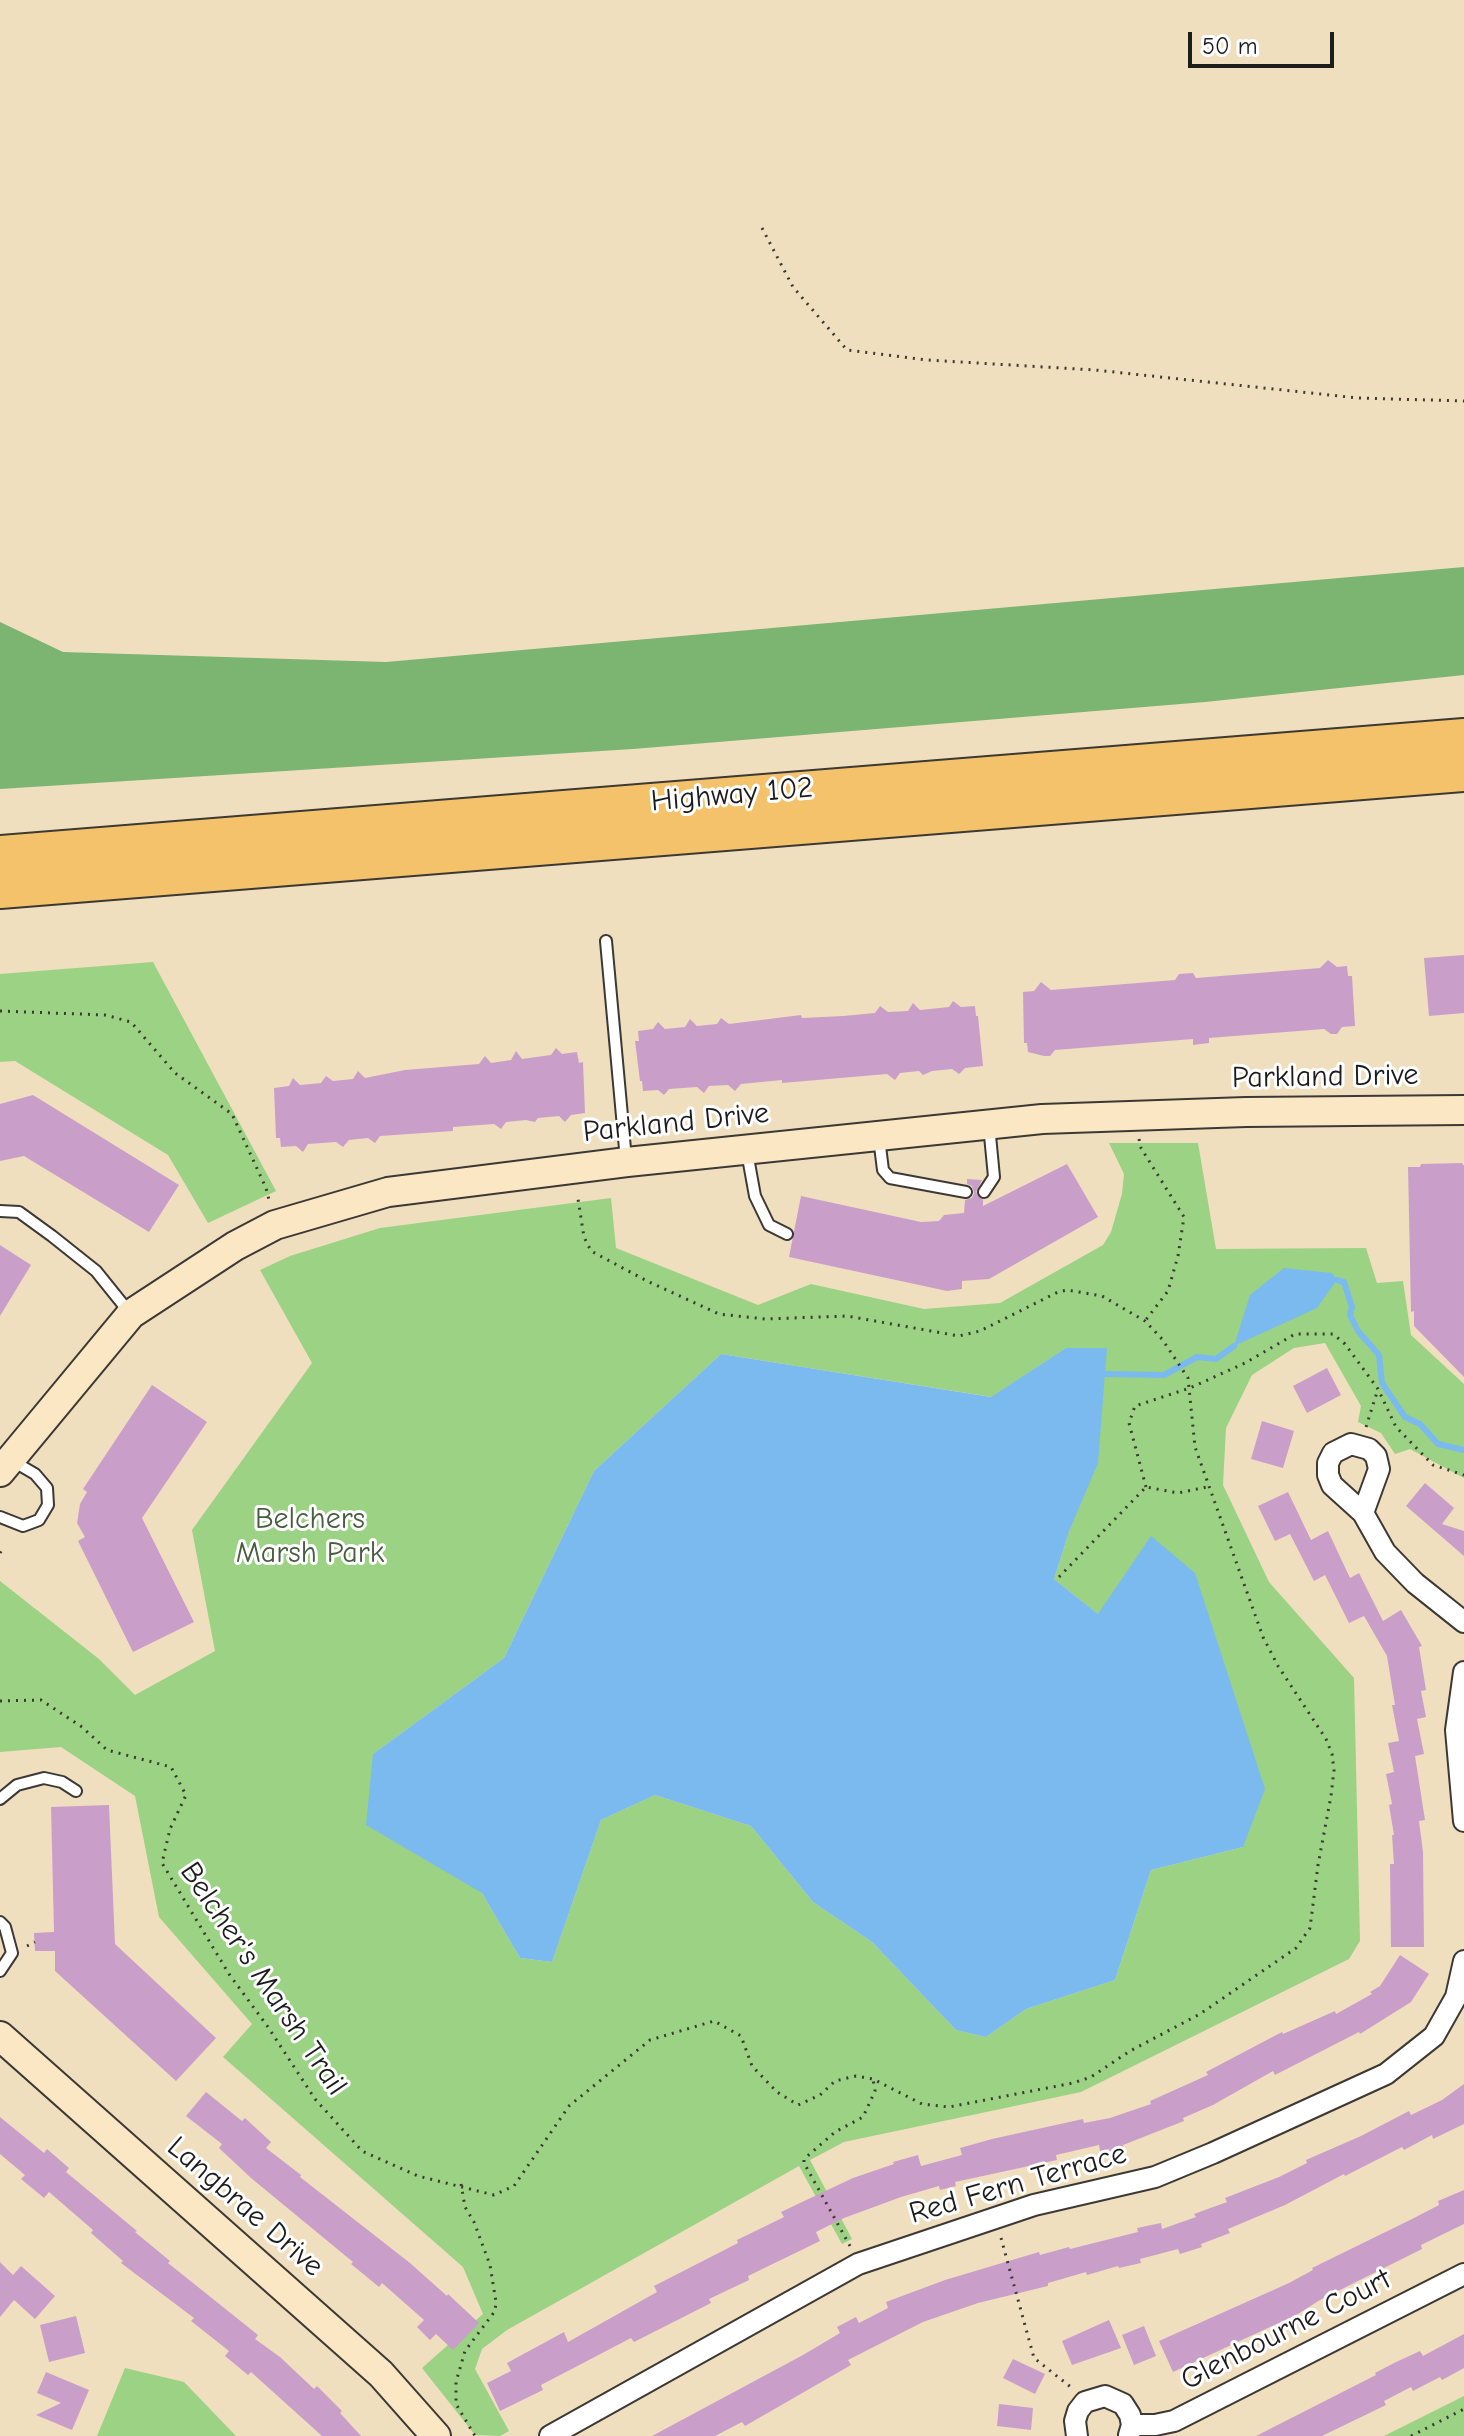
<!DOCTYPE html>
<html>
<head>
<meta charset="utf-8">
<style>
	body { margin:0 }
	#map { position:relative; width:1464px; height:2436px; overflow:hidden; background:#efdfbf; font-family:"Comic Neue",sans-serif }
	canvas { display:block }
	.scale { position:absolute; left:1188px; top:32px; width:146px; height:36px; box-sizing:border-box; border:4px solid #1c1c1c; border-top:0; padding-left:10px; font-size:24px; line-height:28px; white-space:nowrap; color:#1c1c1c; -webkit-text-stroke:6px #fff; paint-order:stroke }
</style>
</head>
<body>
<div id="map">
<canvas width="1464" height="2436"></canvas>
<div class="scale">50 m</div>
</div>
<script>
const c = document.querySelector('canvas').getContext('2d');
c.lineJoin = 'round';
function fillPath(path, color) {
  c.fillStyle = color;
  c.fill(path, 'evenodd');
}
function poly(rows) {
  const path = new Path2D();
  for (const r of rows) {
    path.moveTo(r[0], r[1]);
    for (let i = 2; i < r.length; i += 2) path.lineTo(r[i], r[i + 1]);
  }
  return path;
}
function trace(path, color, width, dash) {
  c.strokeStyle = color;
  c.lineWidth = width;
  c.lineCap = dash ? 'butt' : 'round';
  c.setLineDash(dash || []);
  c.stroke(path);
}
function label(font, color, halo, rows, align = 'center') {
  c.font = font + ' "Comic Neue",sans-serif';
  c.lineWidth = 6;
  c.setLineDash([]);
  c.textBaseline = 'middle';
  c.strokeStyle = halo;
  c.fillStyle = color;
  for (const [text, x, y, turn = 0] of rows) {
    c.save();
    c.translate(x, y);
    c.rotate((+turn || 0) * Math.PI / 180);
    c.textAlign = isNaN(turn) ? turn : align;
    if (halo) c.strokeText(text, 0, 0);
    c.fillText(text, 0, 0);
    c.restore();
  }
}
const green = poly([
	[153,962,276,1191,208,1223,168,1155,15,1061,0,1062,0,974],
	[1109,1143,1198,1143,1216,1249,1366,1248,1377,1283,1403,1281,1411,1335,1464,1384,1464,1478,1410,1449,1395,1454,1381,1433,1358,1422,1361,1406,1325,1343,1294,1348,1252,1375,1226,1428,1223,1485,1269,1582,1354,1678,1360,1941,1349,1959,1081,2092,844,2142,810,2160,852,2239,842,2244,799,2166,507,2330,482,2349,475,2369,509,2431,500,2436,475,2435,422,2368,483,2314,463,2267,223,2057,252,2024,159,1917,135,1796,61,1747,0,1752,0,1581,99,1659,135,1695,215,1651,192,1530,312,1363,260,1270,290,1256,380,1228,611,1198,616,1248,758,1305,811,1284,924,1309,1000,1303,1103,1245,1111,1232,1122,1194,1124,1174],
	[1066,1348,1070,1529,1054,1579,1098,1614,1243,1847,1151,1870,1115,1980,1026,2009,986,2037,956,2030,872,1942,813,1902,751,1826,655,1795,601,1820,552,1962,520,1958,482,1893,373,1754,504,1658,594,1471,721,1354,992,1397],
	[125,2368,184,2382,236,2436,97,2436],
	[1464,2396,1464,2436,1384,2436]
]);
const forest = poly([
	[1464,567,1464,675,1205,702,633,749,0,789,0,622,63,652,386,662]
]);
const water = poly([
	[1284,1268,1332,1273,1337,1280,1317,1308,1234,1346,1250,1295],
	[1066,1348,1107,1348,1098,1463,1070,1529,1054,1579,1098,1614,1151,1536,1195,1573,1265,1789,1243,1847,1151,1870,1115,1980,1026,2009,986,2037,956,2030,872,1942,813,1902,751,1826,655,1795,601,1820,552,1962,520,1958,482,1893,366,1825,373,1754,504,1658,594,1471,721,1354,991,1397]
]);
const stream = poly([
	[1337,1280,1344,1282,1352,1307,1350,1315,1358,1331,1379,1355,1382,1383,1405,1417,1420,1424,1438,1444,1464,1450],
	[1105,1374,1164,1375,1197,1357,1216,1359,1234,1346]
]);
const building = poly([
	[1464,955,1464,1013,1429,1016,1424,958],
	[1328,960,1337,967,1347,966,1348,976,1352,976,1355,1026,1342,1027,1337,1034,1331,1034,1324,1029,1209,1038,1209,1043,1193,1045,1193,1039,1055,1050,1050,1056,1044,1056,1028,1052,1027,1043,1024,1043,1023,992,1034,991,1041,982,1051,990,1175,980,1179,974,1193,973,1196,978,1320,968],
	[953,1001,961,1007,975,1006,976,1016,978,1016,983,1066,965,1068,959,1074,952,1069,932,1071,923,1075,919,1071,900,1073,895,1080,887,1074,782,1083,782,1080,741,1084,735,1091,728,1085,709,1086,704,1093,697,1087,669,1089,664,1095,658,1090,643,1091,642,1081,640,1081,635,1041,639,1041,638,1031,653,1029,658,1022,665,1029,685,1027,690,1019,697,1026,717,1024,721,1018,729,1024,801,1015,802,1018,843,1016,875,1013,880,1006,888,1012,908,1011,913,1003,920,1010,949,1007],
	[556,1048,562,1054,577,1052,579,1063,583,1062,585,1113,571,1115,565,1122,559,1116,538,1118,535,1122,526,1120,506,1122,501,1129,494,1124,453,1127,453,1131,380,1136,375,1143,368,1138,349,1140,343,1147,336,1142,308,1144,303,1152,296,1146,281,1147,280,1138,276,1138,274,1088,289,1086,293,1078,300,1085,321,1083,326,1076,333,1081,353,1079,358,1071,365,1078,405,1070,479,1064,485,1056,491,1063,511,1060,516,1051,522,1059,551,1055],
	[33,1095,179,1185,149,1232,24,1156,0,1161,0,1104],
	[1462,1163,1464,1166,1464,1377,1414,1326,1414,1311,1411,1312,1408,1167,1420,1167,1421,1164],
	[1067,1164,1098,1217,989,1279,962,1281,962,1289,947,1291,789,1257,801,1196,921,1222,939,1221,944,1215,964,1213,965,1200,972,1198,974,1193,972,1186,967,1184,967,1179,982,1180,976,1192,983,1200,983,1206],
	[0,1245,31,1265,0,1316],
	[1327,1368,1341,1395,1307,1413,1293,1386],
	[152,1385,207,1422,142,1518,194,1622,133,1652,78,1541,85,1537,77,1523,80,1504,87,1492,83,1489],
	[1262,1421,1294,1431,1283,1468,1251,1459],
	[1425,1483,1454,1508,1442,1524,1464,1531,1464,1556,1406,1506],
	[1288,1492,1311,1540,1328,1531,1350,1578,1359,1573,1383,1621,1401,1610,1422,1646,1419,1647,1426,1690,1421,1691,1426,1717,1417,1719,1424,1754,1415,1756,1425,1820,1419,1821,1423,1852,1424,1947,1391,1947,1390,1864,1394,1864,1392,1835,1394,1835,1389,1805,1392,1804,1386,1774,1394,1772,1388,1743,1399,1741,1392,1705,1395,1705,1387,1656,1364,1616,1349,1623,1325,1575,1314,1581,1290,1534,1275,1541,1258,1506],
	[109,1805,115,1944,216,2038,176,2081,55,1971,55,1951,35,1951,34,1933,54,1932,51,1807],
	[1400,1955,1429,1974,1411,2002,1360,2034,1359,2032,1275,2075,1273,2071,1213,2105,1183,2118,1184,2121,1123,2145,1124,2151,1110,2154,1109,2149,1100,2151,1099,2145,1056,2155,1057,2160,955,2182,956,2186,940,2190,939,2186,901,2197,844,2218,816,2232,820,2241,748,2276,749,2280,709,2299,711,2303,634,2342,631,2338,541,2385,543,2390,500,2411,487,2383,511,2371,507,2363,564,2332,568,2342,657,2292,654,2286,738,2243,737,2240,784,2217,781,2212,853,2178,894,2164,893,2162,918,2155,921,2166,962,2155,960,2148,992,2139,1083,2119,1084,2123,1110,2118,1151,2104,1150,2101,1208,2075,1206,2072,1282,2032,1283,2034,1335,2011,1336,2014,1372,1994,1370,1992,1380,1986],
	[1464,2084,1464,2124,1433,2139,1432,2135,1404,2150,1402,2147,1345,2176,1344,2174,1285,2205,1228,2229,1230,2233,1201,2244,1202,2247,1180,2254,1178,2249,1140,2259,1141,2263,1119,2268,1118,2266,1087,2275,1086,2272,1048,2283,1048,2286,978,2303,923,2322,848,2360,851,2365,745,2426,742,2422,715,2436,652,2436,803,2355,840,2333,837,2327,856,2317,859,2323,888,2308,886,2302,945,2280,1039,2252,1040,2255,1069,2247,1070,2249,1138,2232,1137,2228,1161,2223,1162,2229,1196,2217,1194,2214,1227,2202,1225,2198,1279,2177,1307,2163,1306,2160,1361,2136,1409,2111,1411,2115,1442,2100],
	[206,2092,242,2121,245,2118,271,2142,266,2148,301,2175,300,2177,410,2263,447,2296,448,2294,479,2323,453,2350,436,2334,430,2340,417,2327,424,2320,382,2283,379,2287,351,2264,353,2262,251,2178,219,2148,222,2144,186,2116],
	[0,2117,44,2153,47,2149,69,2168,66,2172,137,2231,135,2232,170,2261,168,2263,258,2335,255,2339,280,2357,314,2389,317,2386,342,2411,340,2413,361,2436,322,2436,251,2372,248,2375,225,2356,229,2351,191,2321,194,2318,121,2263,123,2261,91,2233,93,2230,49,2192,44,2198,21,2179,25,2175,0,2154],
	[1464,2190,1464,2224,1421,2245,1422,2249,1320,2300,1298,2314,1173,2372,1159,2341,1289,2283,1313,2270,1312,2268,1414,2218,1439,2205,1438,2201],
	[0,2262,13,2275,21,2266,55,2296,35,2319,14,2300,0,2317],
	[76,2316,85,2353,49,2362,40,2325],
	[1109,2320,1121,2348,1072,2365,1062,2341],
	[1144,2326,1156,2356,1134,2365,1122,2335],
	[1464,2334,1464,2368,1442,2380,1440,2377,1413,2391,1411,2387,1384,2401,1386,2405,1322,2436,1256,2436,1376,2375,1375,2373,1394,2363,1420,2351,1423,2356],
	[1013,2359,1045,2374,1035,2394,1003,2378],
	[46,2372,89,2390,72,2430,36,2415,61,2403,37,2393],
	[999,2404,1033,2408,1031,2430,997,2426]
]);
const path = poly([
	[762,228,793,287,847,350,927,360,1095,370,1358,398,1464,401],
	[0,1011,105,1015,131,1022,175,1073,232,1114,266,1188,270,1204],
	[1139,1139,1141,1148,1184,1217,1178,1256,1168,1291,1145,1321],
	[1366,1427,1378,1389],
	[1146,1487,1129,1423,1135,1406,1190,1388,1245,1363,1295,1334,1333,1334,1345,1344,1378,1389,1396,1427,1433,1465,1464,1475],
	[0,1553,3,1548],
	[1059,1577,1146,1487,1178,1493,1207,1487],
	[0,1701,41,1700,82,1727,107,1750,171,1767,186,1795,170,1829,162,1863,229,1974,268,2027,315,2099,362,2151,418,2176,494,2195,514,2186,569,2106,650,2040,714,2021,741,2036,752,2066,777,2092,798,2105,820,2095,835,2081,856,2076,873,2079,922,2104,949,2107,1073,2083,1091,2077,1130,2051,1200,2014,1296,1948,1310,1928,1318,1865,1331,1796,1334,1770,1332,1754,1326,1739,1278,1666,1263,1637,1195,1447,1188,1378,1162,1339,1145,1321,1102,1296,1067,1290,1058,1292,980,1331,959,1336,847,1316,765,1319,719,1314,647,1281,591,1251,584,1237,578,1199],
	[27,1946,35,1942],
	[461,2184,465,2207,474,2222,490,2265,496,2302,495,2311,465,2351,456,2382,456,2404,475,2436],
	[1001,2238,1034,2358,1072,2388],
	[850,2246,804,2163,804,2159,835,2132,863,2117,875,2091,873,2079],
	[1411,2436,1464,2409]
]);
const lane = poly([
	[606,941,626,1160],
	[879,1138,883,1170,890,1178,966,1192],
	[747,1152,755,1196,769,1225,787,1234],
	[984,1192,994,1177,989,1125],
	[0,1211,19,1212,52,1236,96,1271,129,1312],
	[0,1517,23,1526,39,1520,48,1505,47,1488,35,1474,11,1460],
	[0,1799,17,1785,44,1778,62,1782,76,1791],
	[0,1922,5,1927,12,1953,0,1971]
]);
const street = poly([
	[1363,1513,1379,1469,1376,1456,1369,1449,1351,1444,1333,1453,1328,1463,1328,1475,1332,1485,1363,1513,1385,1552,1415,1583,1464,1622],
	[1464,1672,1456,1730,1464,1821],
	[1132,2425,1155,2425,1174,2421,1464,2274],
	[550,2436,858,2264,1034,2205,1155,2177,1213,2153,1386,2074,1434,2036,1456,1997,1464,1961],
	[1077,2436,1075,2421,1078,2411,1085,2402,1105,2396,1123,2404,1130,2415,1132,2425,1129,2435]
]);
const secondary = poly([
	[0,1472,131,1314,235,1246,275,1225,388,1192,627,1162,1042,1119,1246,1112,1464,1110],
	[0,2036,381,2374,436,2436]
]);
const highway = poly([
	[0,854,1464,737],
	[0,890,1464,773]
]);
const streetNames = [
	["Highway 102",732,795,-5],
	["Parkland Drive",1325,1077,-1],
	["Parkland Drive",676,1123,-6],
	["Belcher's Marsh Trail",263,1979,56],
	["Red Fern Terrace",1018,2184,-16],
	["Langbrae Drive",245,2207,41],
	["Glenbourne Court",1286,2330,-27]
];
const parkNames = [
	["Belchers",310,1520],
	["Marsh Park",310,1554]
];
fillPath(green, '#9bd284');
fillPath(forest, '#7cb472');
fillPath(water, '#7bbaee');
trace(stream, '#7bbaee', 6);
fillPath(building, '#c99fca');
trace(lane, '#3c3934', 14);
trace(street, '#3c3934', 24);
trace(secondary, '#3c3934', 32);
trace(highway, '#3c3934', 40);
trace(path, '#3c3934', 3, [2, 6]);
trace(lane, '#fff', 10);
trace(street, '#fff', 20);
trace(secondary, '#fbe7c3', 28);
trace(highway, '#f4c26a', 36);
label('30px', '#1c1c1c', '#fff', streetNames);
label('30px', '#485c40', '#fff', parkNames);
</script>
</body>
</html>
